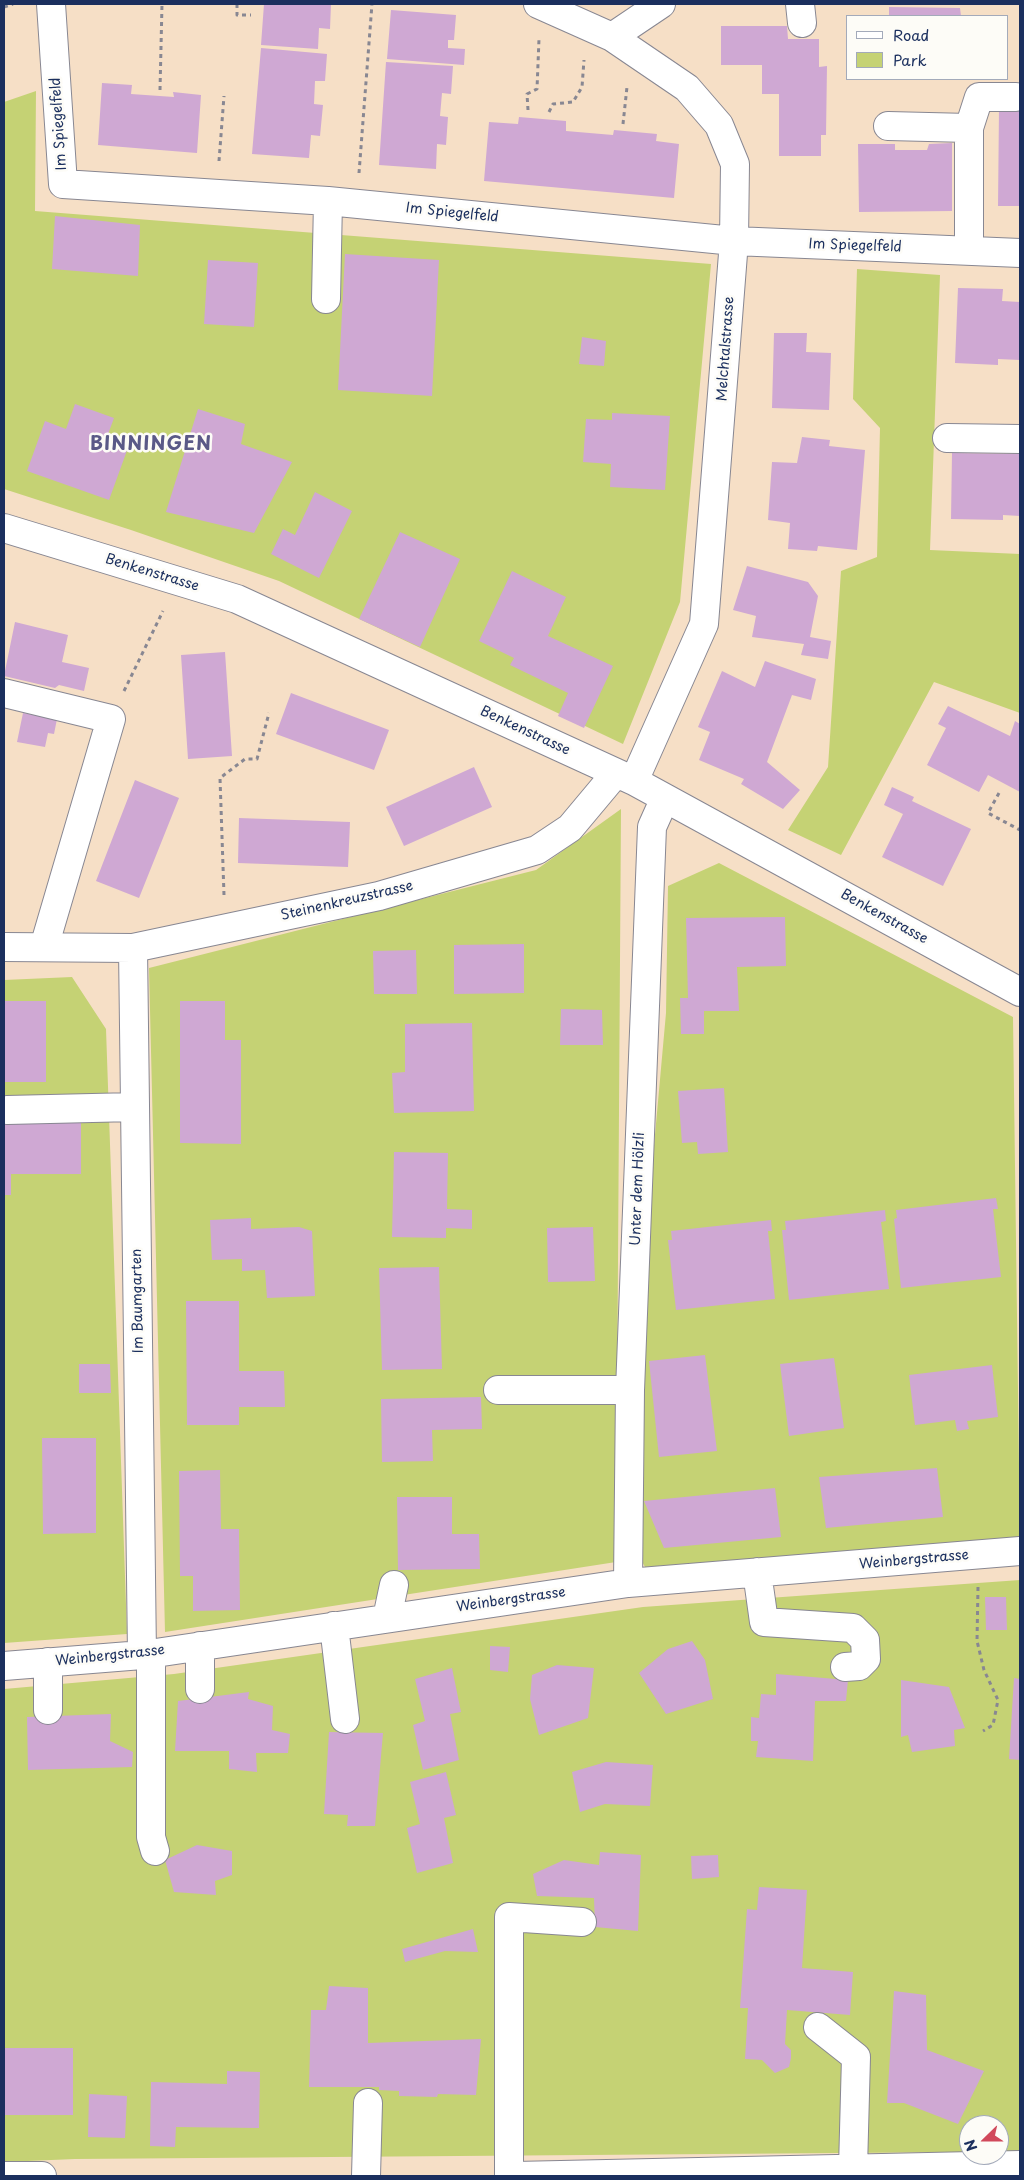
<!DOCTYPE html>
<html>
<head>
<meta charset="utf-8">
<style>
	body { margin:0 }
	#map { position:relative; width:1024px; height:2180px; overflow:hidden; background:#f6dfc6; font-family:"Playpen Sans",sans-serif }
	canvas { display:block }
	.frame { position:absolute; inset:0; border:5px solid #1b2f5e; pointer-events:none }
	.legend { position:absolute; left:846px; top:15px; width:162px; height:65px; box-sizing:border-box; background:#fdfcf7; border:1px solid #a3aaba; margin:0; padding:6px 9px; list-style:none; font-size:15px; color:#1b2f5e }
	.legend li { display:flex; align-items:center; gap:10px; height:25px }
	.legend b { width:25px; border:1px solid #a3aaba }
	.north { position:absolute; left:959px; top:2115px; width:50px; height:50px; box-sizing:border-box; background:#fdfcf7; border:1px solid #a3aaba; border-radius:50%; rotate:248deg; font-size:14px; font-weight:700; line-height:20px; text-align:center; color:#1b2f5e }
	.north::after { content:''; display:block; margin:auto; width:18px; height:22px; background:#d1495b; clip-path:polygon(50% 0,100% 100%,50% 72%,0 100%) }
</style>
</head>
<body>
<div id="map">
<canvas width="1024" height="2180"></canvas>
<div class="frame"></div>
<ul class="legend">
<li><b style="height:6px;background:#fff"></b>Road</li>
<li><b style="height:14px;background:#c5d274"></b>Park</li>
</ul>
<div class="north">N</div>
</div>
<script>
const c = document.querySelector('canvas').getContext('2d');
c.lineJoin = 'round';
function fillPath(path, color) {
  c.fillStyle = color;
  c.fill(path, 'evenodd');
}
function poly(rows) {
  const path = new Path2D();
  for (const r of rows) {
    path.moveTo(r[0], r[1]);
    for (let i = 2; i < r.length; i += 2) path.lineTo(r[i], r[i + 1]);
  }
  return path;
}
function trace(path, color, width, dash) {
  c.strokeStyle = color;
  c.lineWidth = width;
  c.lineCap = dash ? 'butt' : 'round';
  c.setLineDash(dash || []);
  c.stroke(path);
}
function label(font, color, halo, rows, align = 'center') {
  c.font = font + ' "Playpen Sans",sans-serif';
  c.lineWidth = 5;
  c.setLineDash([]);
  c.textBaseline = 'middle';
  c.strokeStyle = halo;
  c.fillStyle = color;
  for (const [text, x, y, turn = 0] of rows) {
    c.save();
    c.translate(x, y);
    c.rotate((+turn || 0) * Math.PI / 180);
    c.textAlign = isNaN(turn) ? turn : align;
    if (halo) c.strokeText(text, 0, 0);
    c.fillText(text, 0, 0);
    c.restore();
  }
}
const green = poly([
	[36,91,35,211,711,264,680,602,623,744,279,581,131,530,4,489,4,102],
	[857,269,940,275,930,550,1020,554,1020,713,934,682,841,855,788,830,828,767,841,571,877,557,880,428,853,399],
	[621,809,616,1562,165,1632,149,968,536,870],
	[719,863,1013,1017,1020,1539,645,1567,633,1545,636,1345,666,1013,668,886],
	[72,977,106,1029,127,1634,4,1643,4,980],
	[1020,1580,1020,2151,999,2151,999,2125,969,2125,969,2152,75,2159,4,2162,4,1689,174,1674,643,1607]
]);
const building = poly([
	[264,4,331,4,330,29,319,28,318,49,261,45],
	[889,7,960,8,961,16,889,16],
	[391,10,456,15,454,40,448,40,448,48,465,49,464,65,387,59],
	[721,26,787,26,788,39,819,39,819,67,827,66,826,135,821,135,821,156,779,156,779,94,762,94,762,65,721,65],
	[261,48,327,54,325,81,315,81,314,104,323,105,320,136,311,135,309,158,252,154],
	[386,62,453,66,451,94,442,93,440,116,448,117,446,145,437,144,436,169,379,165],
	[102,83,132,85,131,94,174,97,173,92,201,95,197,153,98,145],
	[999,109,1020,109,1020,206,998,206],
	[519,117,566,121,566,131,613,135,614,130,657,134,656,141,679,144,674,198,484,181,489,122,518,124],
	[952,143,952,211,859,212,858,144,895,144,895,150,927,150,929,144],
	[55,216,140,225,138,276,52,269],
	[345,254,439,260,432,396,338,390],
	[208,260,258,263,254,327,204,324],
	[958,288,1003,289,1002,301,1020,302,1020,360,998,359,998,365,955,363],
	[774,333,807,333,806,352,831,353,829,410,772,408],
	[582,337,606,341,604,366,579,364],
	[75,404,114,418,107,437,129,445,109,500,27,471,45,421,66,429],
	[198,409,245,424,241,444,292,462,254,533,166,512],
	[612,413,670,416,665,490,610,487,611,464,583,462,586,419,612,420],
	[802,437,830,440,829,446,865,450,857,550,818,546,817,551,788,549,790,523,768,520,772,462,797,463],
	[952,453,1020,454,1020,516,1003,515,1003,520,951,519],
	[315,492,352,511,319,578,271,554,283,529,295,535],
	[400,532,460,559,420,647,359,619],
	[747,566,808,582,818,596,810,637,831,641,828,659,801,655,804,644,752,637,756,616,733,610],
	[512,571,566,597,548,636,613,666,584,728,558,716,568,693,510,665,514,658,479,641],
	[15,622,68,635,62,662,89,668,84,691,59,685,55,688,4,676],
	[225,652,232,756,188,759,181,655],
	[765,661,816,679,811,700,792,695,767,762,800,790,783,809,741,784,744,779,699,760,710,732,698,727,722,671,755,687],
	[291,693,389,730,374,770,276,734],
	[948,706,1010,736,1015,721,1020,724,1020,792,988,775,979,792,927,765,946,728,938,724],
	[23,713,57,719,54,734,48,733,45,747,17,742],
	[474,767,492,807,404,846,386,807],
	[135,780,179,798,139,898,96,881],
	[892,787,914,797,912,801,971,829,943,886,882,857,903,814,884,805],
	[239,818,350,822,348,867,238,863],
	[785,917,786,966,737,967,739,1011,704,1011,704,1034,681,1034,680,998,688,998,686,918],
	[524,944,524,993,454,994,454,945],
	[416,950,417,994,374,994,373,951],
	[4,1001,46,1001,46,1082,4,1082],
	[180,1001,225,1001,225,1040,241,1040,241,1144,180,1143],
	[561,1009,602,1010,603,1045,560,1045],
	[472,1023,474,1111,394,1113,392,1073,405,1072,405,1024],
	[724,1088,728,1152,698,1154,697,1142,682,1143,678,1091],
	[4,1123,81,1123,81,1174,11,1174,11,1195,4,1195],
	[394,1152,448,1153,447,1209,472,1210,472,1229,446,1228,446,1238,392,1237],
	[996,1198,998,1209,993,1209,1001,1277,901,1288,894,1219,897,1218,896,1210],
	[885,1210,886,1221,881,1222,889,1289,789,1300,782,1230,786,1230,785,1221],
	[251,1218,251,1229,299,1227,312,1231,315,1296,267,1298,265,1270,242,1271,242,1259,212,1260,210,1220],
	[771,1220,772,1231,768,1231,775,1299,676,1310,668,1240,672,1240,671,1231],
	[593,1227,595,1281,548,1282,547,1228],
	[439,1267,442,1369,382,1370,379,1268],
	[186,1301,239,1301,239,1371,284,1371,285,1407,239,1407,239,1425,187,1425],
	[705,1355,717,1451,659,1457,649,1361],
	[834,1358,844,1428,789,1436,780,1364],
	[79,1364,110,1364,111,1393,79,1393],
	[992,1365,998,1417,967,1421,969,1429,957,1431,955,1420,915,1425,909,1375],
	[481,1397,482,1429,432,1430,433,1461,382,1462,381,1399],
	[42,1438,96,1438,96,1533,43,1534],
	[937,1468,943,1517,826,1528,819,1477],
	[220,1470,221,1529,239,1529,240,1610,193,1611,193,1576,180,1576,179,1471],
	[775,1488,781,1537,664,1548,644,1501],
	[397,1497,452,1497,452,1534,479,1534,480,1569,398,1570],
	[985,1597,1006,1597,1007,1630,986,1630],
	[692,1641,705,1660,713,1699,666,1714,639,1673,668,1649],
	[490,1646,510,1647,508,1672,490,1670],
	[557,1665,594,1668,588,1718,539,1735,530,1699,532,1675],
	[452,1668,461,1712,450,1714,459,1760,423,1770,413,1725,425,1721,415,1679],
	[776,1674,848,1680,846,1701,815,1701,813,1761,756,1757,758,1741,751,1741,751,1717,759,1718,761,1694,776,1695],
	[1014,1678,1020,1679,1020,1760,1009,1759],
	[901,1680,949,1687,965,1728,954,1730,955,1746,912,1752,908,1735,901,1737],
	[249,1692,248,1699,273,1706,272,1730,290,1734,288,1753,256,1753,257,1772,229,1769,229,1751,175,1751,178,1701],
	[111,1714,110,1741,133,1752,132,1767,28,1770,27,1717],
	[329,1732,383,1733,375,1826,347,1826,348,1815,324,1814],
	[606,1762,653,1765,650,1806,605,1804,580,1812,572,1772],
	[446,1772,456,1815,444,1818,453,1863,417,1873,407,1828,420,1824,410,1782],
	[197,1845,232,1851,232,1875,215,1881,216,1895,174,1892,165,1860],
	[600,1852,641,1855,638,1931,595,1927,594,1898,537,1896,533,1874,564,1860,599,1865],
	[718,1855,719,1877,692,1879,691,1856],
	[759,1887,807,1890,802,1968,853,1972,850,2015,787,2010,785,2044,791,2050,791,2058,789,2067,775,2073,762,2060,745,2059,748,2008,740,2008,747,1909,757,1910],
	[473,1929,478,1952,445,1951,405,1962,402,1949],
	[329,1986,368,1988,368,2043,481,2039,476,2095,438,2094,437,2097,399,2096,399,2091,379,2090,379,2087,309,2087,311,2010,326,2010],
	[894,1991,926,1995,927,2050,984,2071,958,2124,904,2103,887,2103],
	[4,2048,73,2048,73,2115,4,2115],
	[227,2071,260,2072,259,2128,176,2127,175,2147,150,2146,151,2082,227,2084],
	[89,2094,127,2096,125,2138,88,2137]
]);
const path = poly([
	[237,4,237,15,251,15],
	[4,7,13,4],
	[160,90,162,4],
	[528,110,527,94,537,89,539,39],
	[549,112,553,104,573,102,582,87,584,60],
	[623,124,627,87],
	[219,161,224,96],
	[359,173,372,4],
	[124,691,163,611],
	[999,793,988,813,1020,830],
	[224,895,220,778,245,759,257,759,269,713],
	[978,1587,977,1641,984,1670,998,1700,993,1725,983,1731]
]);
const minor = poly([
	[51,4,63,184,328,201,734,241,1020,253],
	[538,4,612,37,687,88,719,125,735,164,734,241,704,624,634,781],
	[800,4,802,23],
	[612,37,661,4],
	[888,126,969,128,969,251],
	[969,128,979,97,1016,97],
	[326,299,328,201],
	[947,438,1020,439],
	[4,528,237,599,634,781,1020,992],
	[4,693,111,719,44,947],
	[4,947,133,948,379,896,537,850,570,828,616,773],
	[133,948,142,1655],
	[7,1110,135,1107],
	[498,1390,630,1390],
	[757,1572,764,1622,853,1628,865,1640,866,1659,859,1666,845,1667],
	[628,1583,630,1390,652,827,665,798],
	[387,1618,394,1585],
	[334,1626,345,1719],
	[200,1646,200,1689],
	[151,1653,151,1837,155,1851],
	[48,1662,48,1710],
	[4,1666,142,1655,628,1583,1020,1551],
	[818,2027,856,2057,853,2168],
	[4,2176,42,2176],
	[366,2176,368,2103],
	[509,2176,509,1917,582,1922],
	[515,2176,1020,2165]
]);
const streetNames = [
	["Im Spiegelfeld",59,124,-94],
	["Im Spiegelfeld",452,213,6],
	["Im Spiegelfeld",855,246,2],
	["Melchtalstrasse",726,349,-86],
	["Benkenstrasse",152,573,17],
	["Benkenstrasse",525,731,25],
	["Steinenkreuzstrasse",347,901,-13],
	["Benkenstrasse",884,917,29],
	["Unter dem Hölzli",638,1189,-88],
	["Im Baumgarten",138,1301,-91],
	["Weinbergstrasse",914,1560,-5],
	["Weinbergstrasse",511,1600,-8],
	["Weinbergstrasse",110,1656,-6]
];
const districtNames = [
	["BINNINGEN",151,445]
];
fillPath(green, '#c5d274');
fillPath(building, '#cfa8d3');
trace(minor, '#888792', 30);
trace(path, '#888792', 3, [4, 4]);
trace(minor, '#fff', 28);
label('14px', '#1b2f5e', '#fdfcf7', streetNames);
c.letterSpacing = '1px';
label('bold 19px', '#5a5987', '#fdfcf7', districtNames);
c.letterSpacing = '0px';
</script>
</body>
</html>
